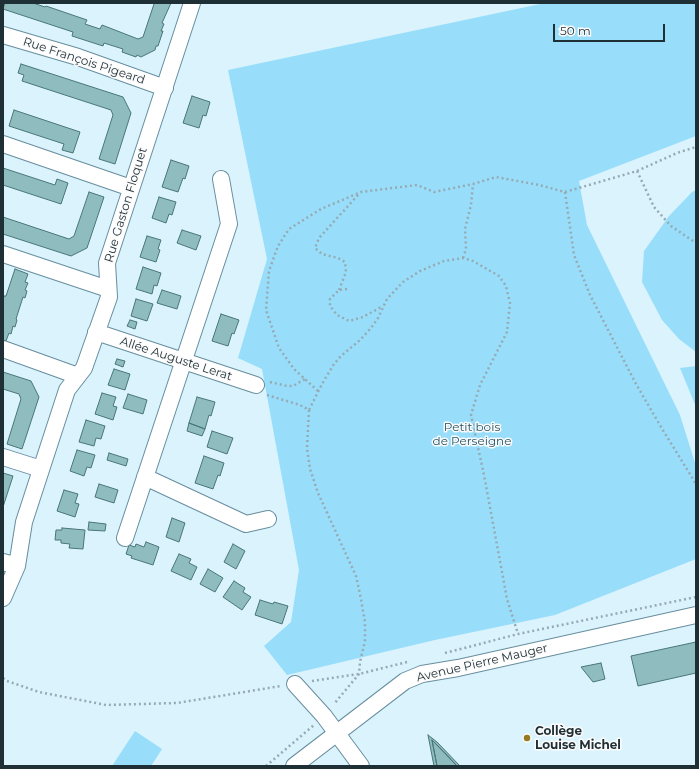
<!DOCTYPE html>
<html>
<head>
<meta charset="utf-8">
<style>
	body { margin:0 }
	#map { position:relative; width:699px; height:769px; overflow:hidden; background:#daf3fd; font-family:Montserrat,sans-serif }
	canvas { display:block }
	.frame { position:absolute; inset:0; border:4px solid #1f2f36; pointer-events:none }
	.scale { position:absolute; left:553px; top:24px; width:112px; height:18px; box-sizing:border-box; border:2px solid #1f2f36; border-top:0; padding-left:5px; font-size:12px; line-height:14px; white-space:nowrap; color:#1f2f36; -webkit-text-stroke:3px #fbfbfb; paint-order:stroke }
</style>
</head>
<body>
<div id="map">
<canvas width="699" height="769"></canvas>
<div class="frame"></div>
<div class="scale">50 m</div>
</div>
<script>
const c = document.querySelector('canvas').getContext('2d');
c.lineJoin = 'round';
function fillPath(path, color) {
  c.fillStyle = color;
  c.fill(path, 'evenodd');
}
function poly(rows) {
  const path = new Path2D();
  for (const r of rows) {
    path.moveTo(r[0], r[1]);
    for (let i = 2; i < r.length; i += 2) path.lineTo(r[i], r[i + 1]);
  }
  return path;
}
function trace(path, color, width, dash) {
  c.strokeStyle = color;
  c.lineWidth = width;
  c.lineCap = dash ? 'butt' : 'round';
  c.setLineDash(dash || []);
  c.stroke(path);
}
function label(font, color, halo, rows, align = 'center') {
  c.font = font + ' Montserrat,sans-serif';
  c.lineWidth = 3;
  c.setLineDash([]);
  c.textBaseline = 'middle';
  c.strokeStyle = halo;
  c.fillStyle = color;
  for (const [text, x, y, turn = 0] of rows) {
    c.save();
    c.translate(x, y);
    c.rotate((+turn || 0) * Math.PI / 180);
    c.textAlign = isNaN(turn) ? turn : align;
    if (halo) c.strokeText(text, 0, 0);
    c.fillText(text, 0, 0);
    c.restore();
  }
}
const green = poly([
	[545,3,696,3,696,136,579,181,587,225,680,415,696,466,696,559,555,615,435,640,287,675,264,646,291,622,299,570,262,369,238,358,267,259,228,70],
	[696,190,696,352,679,339,662,320,642,282,644,251,669,216,692,192],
	[696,366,696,407,680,368],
	[135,731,162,749,151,766,112,766]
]);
const building = poly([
	[5,3,33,3,45,7,46,6,87,20,85,24,100,29,102,25,138,39,143,37,154,4,153,3,171,3,162,23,164,24,161,31,163,31,158,46,156,46,155,50,141,57,137,55,136,57,122,52,123,49,104,43,103,46,72,36,73,32,3,9,5,3],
	[21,64,123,97,131,113,115,164,99,159,113,115,111,110,22,81,24,75,18,73,21,64],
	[192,96,210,102,206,116,203,115,199,128,183,123,192,96],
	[14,110,80,132,73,153,62,150,64,144,9,126,14,110],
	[171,160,189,166,185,179,183,178,178,192,162,187,171,160],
	[3,168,55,185,57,179,68,183,61,204,3,185,3,168],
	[89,192,104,197,87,248,71,256,3,234,3,217,69,239,74,236,89,192],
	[159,197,176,202,172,215,169,214,166,223,152,218,159,197],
	[182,230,201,236,196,250,177,243,182,230],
	[147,236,161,240,158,249,160,250,156,262,140,257,147,236],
	[143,267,161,273,157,286,154,285,152,294,136,289,143,267],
	[15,269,28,274,25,282,28,283,25,290,27,291,25,298,23,297,16,319,17,320,15,327,13,326,11,334,9,333,6,341,3,340,3,300,4,296,6,296,15,269],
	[162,290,181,296,177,309,157,303,162,290],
	[136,299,153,304,147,321,131,316,136,299],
	[221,314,239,320,234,334,232,333,228,346,212,341,221,314],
	[130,320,137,322,135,329,127,326,130,320],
	[117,359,125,361,123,367,115,364,117,359],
	[114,369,130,374,125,390,108,385,114,369],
	[3,372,31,381,39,397,22,449,7,444,21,399,19,394,3,389,3,372],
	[102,393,116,397,113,406,117,407,113,420,95,414,102,393],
	[128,394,147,400,143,414,123,408,128,394],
	[197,397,215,402,211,416,209,415,205,429,189,423,197,397],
	[86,420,105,426,101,439,96,438,94,446,79,442,86,420],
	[189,423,205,429,202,436,187,431,189,423],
	[212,431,233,438,227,454,207,447,212,431],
	[77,450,95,455,91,468,87,467,84,476,70,471,77,450],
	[109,453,128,459,126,466,107,460,109,453],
	[204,456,224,463,220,476,218,475,213,489,195,483,204,456],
	[3,473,13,476,3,507,3,473],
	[99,484,118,490,114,503,95,497,99,484],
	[64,490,78,494,75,503,79,504,75,517,57,511,64,490],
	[172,518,185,523,179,542,166,537,172,518],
	[89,522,106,524,105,531,88,530,89,522],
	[62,528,85,530,83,549,69,548,70,544,61,543,61,540,55,540,56,530,62,530,62,528],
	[146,542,159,547,153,565,131,558,132,556,126,554,129,545,135,547,136,544,144,547,146,542],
	[233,544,245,551,236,569,224,562,233,544],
	[179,554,191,559,189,563,197,567,191,580,171,571,179,554],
	[208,569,223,578,215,592,200,584,208,569],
	[234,581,245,588,243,592,251,597,242,610,223,597,234,581],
	[260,600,273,604,274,602,288,606,282,624,255,615,260,600],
	[696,642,696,673,638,686,631,656,696,642],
	[601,663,605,679,593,682,581,667,601,663],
	[428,735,437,742,460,766,457,766,432,740,437,766,434,766,428,735],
	[432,740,446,754,457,766,437,766,432,740]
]);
const path = poly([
	[637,171,654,207,671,226,696,243],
	[565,192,574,255,590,295,636,384,661,427,696,484],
	[463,258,466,249,465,229,471,205,473,184],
	[347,289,339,290,330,299,330,306,337,315,349,321,363,317,383,306],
	[339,290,346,272,345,262,338,258,322,254,315,248,319,238,359,194],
	[270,382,287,386,293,386,305,379],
	[318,391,294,369,279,348,266,310,269,271,278,246,289,229,321,209,361,192,417,185,434,192,473,184,496,177,539,185,565,192,637,171,677,153,696,147],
	[267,395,300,405,309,410,322,384,334,364,341,356,360,340,371,328,378,318,387,299,403,282,420,271,444,261,463,258,473,261,499,276,506,286,510,303,507,332,480,385,471,415,484,475,507,599,518,634],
	[309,410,307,448,310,469,318,493,356,576,360,594,365,622,365,641,360,662,359,674,334,704],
	[445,653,518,634,696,597],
	[3,678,7,681,39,692,106,705,177,703,281,686],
	[312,681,359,674,407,662],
	[266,766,314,725]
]);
const minor = poly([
	[3,35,78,57,165,88],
	[3,144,131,188],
	[3,254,108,289],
	[96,332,256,385],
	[3,349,78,376],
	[3,457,41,469],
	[145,477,246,524,268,519],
	[125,538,229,224,221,179],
	[3,562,17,566,3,598],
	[17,566,24,522,67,390,84,368,109,297,107,263,192,3],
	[295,684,324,716,361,766],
	[294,766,405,681,422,674,458,668,696,615]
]);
const markers = [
	[527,738,4,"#967a22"]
];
const streetNames = [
	["Rue François Pigeard",84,61,18],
	["Rue Gaston Floquet",126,205,-73],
	["Allée Auguste Lerat",176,359,18],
	["Avenue Pierre Mauger",482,663,-13]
];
const parkNames = [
	["Petit bois",472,427],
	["de Perseigne",472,441]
];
const poiNames = [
	["Collège",535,731],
	["Louise Michel",535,745]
];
fillPath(green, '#98defb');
fillPath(building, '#8fbdbf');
trace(building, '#497677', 1);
trace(minor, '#678e9e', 18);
trace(path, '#95aab3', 2.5, [2, 3]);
trace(minor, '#fff', 16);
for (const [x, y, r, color] of markers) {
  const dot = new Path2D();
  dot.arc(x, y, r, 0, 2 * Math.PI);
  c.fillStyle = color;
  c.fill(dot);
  trace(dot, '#fbfbfb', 1.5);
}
label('12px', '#1f2f36', '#fbfbfb', streetNames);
label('12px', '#265364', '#fbfbfb', parkNames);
label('bold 12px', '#1f2f36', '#fbfbfb', poiNames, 'left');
</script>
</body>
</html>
